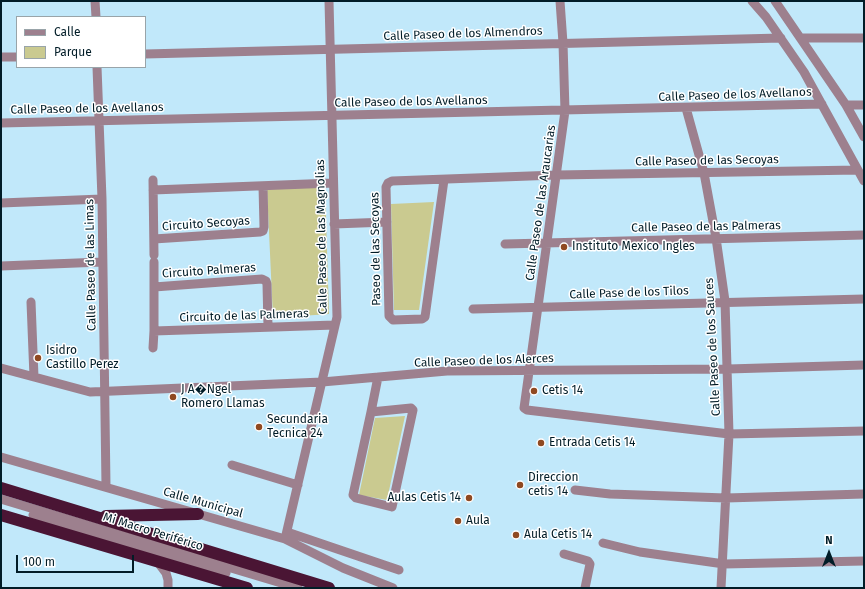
<!DOCTYPE html>
<html>
<head>
<meta charset="utf-8">
<style>
	body { margin:0 }
	#map { position:relative; width:865px; height:589px; overflow:hidden; background:#c1e8fa; font-family:"Fira Sans",sans-serif }
	canvas { display:block }
	.frame { position:absolute; inset:0; border:2px solid #011c27; pointer-events:none }
	.legend { position:absolute; left:16px; top:16px; width:130px; height:52px; box-sizing:border-box; background:#fff; border:1px solid #99a4a9; margin:0; padding:5px 7px; list-style:none; font-size:12px; color:#011c27 }
	.legend li { display:flex; align-items:center; gap:8px; height:20px }
	.legend b { width:20px; border:1px solid #99a4a9 }
	.north { position:absolute; left:809px; top:533px; width:40px; height:40px; -webkit-text-stroke:3px #fff; paint-order:stroke; rotate:0deg; font-size:11px; font-weight:700; line-height:16px; text-align:center; color:#011c27 }
	.north::after { content:''; display:block; margin:auto; width:14px; height:18px; background:#011c27; clip-path:polygon(50% 0,100% 100%,50% 72%,0 100%) }
	.scale { position:absolute; left:16px; top:555px; width:118px; height:18px; box-sizing:border-box; border:2px solid #011c27; border-top:0; padding-left:5px; font-size:12px; line-height:14px; white-space:nowrap; color:#011c27; -webkit-text-stroke:3px #fff; paint-order:stroke }
</style>
</head>
<body>
<div id="map">
<canvas width="865" height="589"></canvas>
<div class="frame"></div>
<ul class="legend">
<li><b style="height:5px;background:#9d808e"></b>Calle</li>
<li><b style="height:11px;background:#caca90"></b>Parque</li>
</ul>
<div class="north">N</div>
<div class="scale">100 m</div>
</div>
<script>
const c = document.querySelector('canvas').getContext('2d');
c.lineJoin = 'round';
function fillPath(path, color) {
  c.fillStyle = color;
  c.fill(path, 'evenodd');
}
function poly(rows) {
  const path = new Path2D();
  for (const r of rows) {
    path.moveTo(r[0], r[1]);
    for (let i = 2; i < r.length; i += 2) path.lineTo(r[i], r[i + 1]);
  }
  return path;
}
function trace(path, color, width, dash) {
  c.strokeStyle = color;
  c.lineWidth = width;
  c.lineCap = dash ? 'butt' : 'round';
  c.setLineDash(dash || []);
  c.stroke(path);
}
function label(font, color, halo, rows, align = 'center') {
  c.font = font + ' "Fira Sans",sans-serif';
  c.lineWidth = 3;
  c.setLineDash([]);
  c.textBaseline = 'middle';
  c.strokeStyle = halo;
  c.fillStyle = color;
  for (const [text, x, y, turn = 0] of rows) {
    c.save();
    c.translate(x, y);
    c.rotate((+turn || 0) * Math.PI / 180);
    c.textAlign = isNaN(turn) ? turn : align;
    if (halo) c.strokeText(text, 0, 0);
    c.fillText(text, 0, 0);
    c.restore();
  }
}
const green = poly([
	[325,186,329,314,273,318,267,189],
	[434,202,419,310,394,310,391,204],
	[405,416,387,500,359,495,375,418]
]);
const minor = poly([
	[95,1,96,17],
	[560,1,563,43,565,111,524,408,527,410,729,434,864,431],
	[752,1,766,17,804,72,864,181],
	[775,1,846,105,864,137],
	[801,38,864,38],
	[145,54,781,38],
	[1,57,17,57],
	[97,67,102,199,106,486],
	[846,105,864,105],
	[686,108,704,173,716,238,725,301,729,434,721,588],
	[1,123,822,104],
	[153,180,154,255],
	[444,180,425,317,422,319,393,320,389,316,386,187,388,183,392,181,557,175,858,170],
	[153,190,333,183],
	[1,203,102,199],
	[334,224,387,222],
	[154,239,260,232,263,231,264,227,263,186],
	[505,244,864,235],
	[1,266,102,262],
	[154,287,262,279,266,281,267,284,268,327],
	[31,302,34,377],
	[473,309,864,299],
	[154,331,335,325],
	[153,348,154,331,154,262],
	[1,368,90,392,322,382,447,371,728,369,864,365],
	[371,412,411,408,413,410,392,507,356,498,353,495,371,412,378,377],
	[1,457,285,539,343,568,393,588],
	[232,465,298,485],
	[575,490,610,494,726,498,864,494],
	[1,499,298,588],
	[33,515,226,573],
	[287,532,399,570],
	[285,539,337,317,329,1],
	[603,543,640,552,724,564,864,561],
	[564,554,588,561,590,564,585,588],
	[157,561,166,573,168,580,168,588]
]);
const highway = poly([
	[1,488,329,588],
	[1,515,247,588],
	[106,516,198,514]
]);
const markers = [
	[564,247,4,"#8f4921"],
	[38,358,4,"#8f4921"],
	[534,391,4,"#8f4921"],
	[173,397,4,"#8f4921"],
	[259,427,4,"#8f4921"],
	[541,443,4,"#8f4921"],
	[520,485,4,"#8f4921"],
	[469,498,4,"#8f4921"],
	[458,521,4,"#8f4921"],
	[516,535,4,"#8f4921"]
];
const streetNames = [
	["Calle Paseo de los Almendros",463,34,-2],
	["Calle Paseo de los Avellanos",735,95,-2],
	["Calle Paseo de los Avellanos",411,102,-1],
	["Calle Paseo de los Avellanos",87,109,-1],
	["Calle Paseo de las Secoyas",707,161,-1],
	["Calle Paseo de las Araucarias",541,203,-82],
	["Circuito Secoyas",206,224,-4],
	["Calle Paseo de las Palmeras",706,227,-1],
	["Calle Paseo de las Magnolias",322,237,-91],
	["Paseo de las Secoyas",376,249,-91],
	["Calle Paseo de las Limas",91,265,-91],
	["Circuito Palmeras",209,271,-4],
	["Calle Pase de los Tilos",629,293,-2],
	["Circuito de las Palmeras",244,316,-2],
	["Calle Paseo de los Sauces",713,347,-93],
	["Calle Paseo de los Alerces",484,361,-2],
	["Calle Municipal",203,503,16],
	["Mi Macro Periférico",153,532,17]
];
const poiNames = [
	["Instituto Mexico Ingles",572,247],
	["Isidro",46,351],
	["Castillo Perez",46,365],
	["J A�Ngel",181,390],
	["Romero Llamas",181,404],
	["Cetis 14",542,391],
	["Secundaria",267,420],
	["Tecnica 24",267,434],
	["Entrada Cetis 14",549,443],
	["Direccion",528,478],
	["cetis 14",528,492],
	["Aulas Cetis 14",461,498,"right"],
	["Aula",466,521],
	["Aula Cetis 14",524,535]
];
fillPath(green, '#caca90');
trace(minor, '#9d808e', 9);
trace(highway, '#4a1534', 12);
for (const [x, y, r, color] of markers) {
  const dot = new Path2D();
  dot.arc(x, y, r, 0, 2 * Math.PI);
  c.fillStyle = color;
  c.fill(dot);
  trace(dot, '#fff', 1.5);
}
label('12px', '#011c27', '#fff', streetNames);
label('12px', '#011c27', '#fff', poiNames, 'left');
</script>
</body>
</html>
